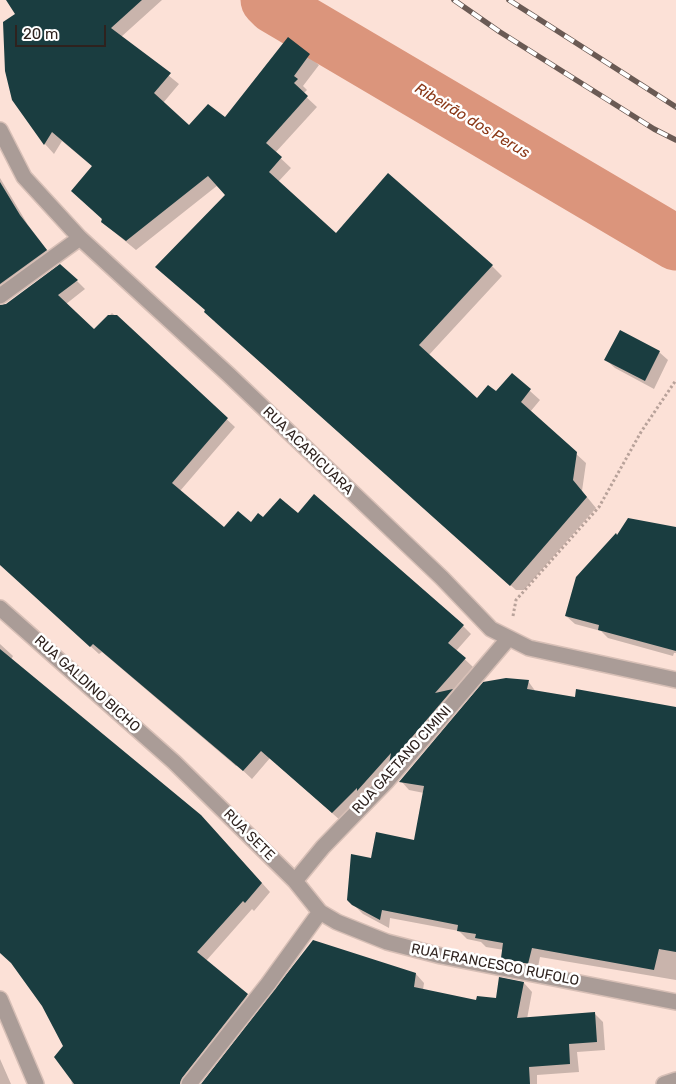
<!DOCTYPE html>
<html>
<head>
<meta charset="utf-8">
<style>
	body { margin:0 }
	#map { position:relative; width:676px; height:1084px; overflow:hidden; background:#fce1d7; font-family:Rubik,sans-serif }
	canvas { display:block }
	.scale { position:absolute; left:15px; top:25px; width:91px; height:22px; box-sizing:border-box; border:2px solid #2e221e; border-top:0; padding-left:6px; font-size:15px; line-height:18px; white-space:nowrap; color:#2e221e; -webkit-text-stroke:4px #fff; paint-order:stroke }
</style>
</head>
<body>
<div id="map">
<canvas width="676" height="1084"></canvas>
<div class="scale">20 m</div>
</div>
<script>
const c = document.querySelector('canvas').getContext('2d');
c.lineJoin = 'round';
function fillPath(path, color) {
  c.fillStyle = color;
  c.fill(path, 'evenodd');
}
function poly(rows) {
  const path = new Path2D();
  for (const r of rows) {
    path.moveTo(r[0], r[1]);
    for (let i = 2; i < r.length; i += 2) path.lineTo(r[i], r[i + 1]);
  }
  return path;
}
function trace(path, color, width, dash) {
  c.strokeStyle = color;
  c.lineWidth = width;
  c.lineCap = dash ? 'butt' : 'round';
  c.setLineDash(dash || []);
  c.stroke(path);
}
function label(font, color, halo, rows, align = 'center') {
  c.font = font + ' Rubik,sans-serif';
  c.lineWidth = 5;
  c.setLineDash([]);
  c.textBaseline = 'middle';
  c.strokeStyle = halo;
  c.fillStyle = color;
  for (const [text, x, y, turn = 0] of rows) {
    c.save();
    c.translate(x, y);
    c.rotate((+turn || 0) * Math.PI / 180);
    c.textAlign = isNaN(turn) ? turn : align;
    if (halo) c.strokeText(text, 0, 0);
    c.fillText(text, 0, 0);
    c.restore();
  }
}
const shadow = poly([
	[7,0,162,0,121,37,179,84,163,103,189,127,225,119,289,39,319,65,303,86,307,90,303,94,317,107,275,153,291,168,278,182,336,235,492,266,502,276,428,356,477,400,496,393,512,375,540,400,530,412,586,463,582,491,596,508,524,590,516,590,215,322,227,195,218,185,136,250,102,222,93,167,62,141,54,154,45,144,17,15],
	[0,178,28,225,54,259,0,302],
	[77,281,85,289,66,304,94,331,112,313,235,427,180,491,224,529,251,524,263,519,298,514,463,626,471,634,456,651,473,667,453,690,461,698,341,821,270,758,252,779,237,765,236,766,102,652,99,654,0,564,0,306],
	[659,352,668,360,654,389,615,368,606,360],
	[676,528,676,653,674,653,673,656,608,638,601,631,575,624,566,616,617,537],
	[0,644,13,656,11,660,210,825,270,892,254,911,252,909,206,961,256,1004,192,1084,72,1084,64,1047,43,1005,12,963,0,951],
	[528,681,536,692,676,723,676,980,540,957,537,972,512,967,503,958,504,950,486,947,481,942,467,939,459,931,390,918,389,928,363,914,348,899,372,860,415,841,424,793,409,790,401,781],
	[416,974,424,983,423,990,477,1002,497,1000,500,978,524,983,532,992,527,1019,594,1013,603,1022,605,1050,577,1052,579,1072,537,1075,537,1084,202,1084],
	[0,1059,11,1084,0,1084]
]);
const river = poly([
	[268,0,274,6,676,243]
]);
const building = poly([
	[6,0,142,0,111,28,171,73,154,93,189,125,208,104,225,117,288,37,310,54,294,76,298,79,294,83,308,96,266,143,282,157,269,172,336,233,388,173,493,265,419,345,477,398,488,385,496,391,512,373,531,389,521,402,577,452,573,480,587,497,510,586,204,312,205,310,155,267,225,195,208,176,126,241,101,222,102,219,71,191,92,166,52,132,44,145,12,100,5,71,3,22,15,14],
	[0,182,20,215,47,250,0,284],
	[60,264,78,280,58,295,94,329,108,315,117,315,228,418,172,483,224,527,238,511,251,522,258,513,263,517,280,498,298,513,314,494,464,625,448,643,466,658,435,693,453,689,389,764,391,753,357,791,357,788,332,813,261,751,243,771,93,644,90,647,0,565,0,305,6,304],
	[620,330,660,351,645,381,604,360],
	[628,518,676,527,676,651,598,630,599,625,565,616,576,577,616,533,617,535],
	[0,649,201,815,262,883,245,903,243,901,197,952,248,994,182,1078,180,1084,74,1084,54,1057,63,1046,42,1006,11,963,0,953],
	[506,678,529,680,527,689,575,697,576,689,676,707,676,952,659,949,654,970,532,948,528,964,501,958,503,943,475,938,476,934,457,931,458,925,382,910,380,920,352,905,347,900,351,854,371,858,376,832,414,840,424,786,399,782,483,682],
	[313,940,416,973,414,987,476,1000,477,996,496,998,499,977,524,982,517,1018,595,1012,597,1042,569,1044,570,1064,529,1067,530,1084,201,1084]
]);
const path = poly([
	[513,616,516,600,599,507,641,432,676,380]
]);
const minor = poly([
	[0,130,24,177,80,238,229,375,442,578,491,629,529,648,676,680],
	[0,296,80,238],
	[0,608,174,762,295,881,320,912,337,922,387,942,441,956,676,1002],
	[295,881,323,847,387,781,508,639],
	[0,999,36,1084],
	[189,1084,268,984,320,912],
	[664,1084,676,1080]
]);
const rail = poly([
	[454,0,500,32,654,129,676,140],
	[509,0,676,107]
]);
const streetNames = [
	["RUA ACARICUARA",308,451,44],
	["RUA GALDINO BICHO",87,684,42],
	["RUA GAETANO CIMINI",402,760,-48],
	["RUA SETE",249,835,45],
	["RUA FRANCESCO RUFOLO",495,965,11]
];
const waterNames = [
	["Ribeirão dos Perus",472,121,31]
];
fillPath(shadow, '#0003');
trace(river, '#db957c', 55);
fillPath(building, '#1a3d40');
trace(minor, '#d7bfb6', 18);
trace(path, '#b8a29a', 3, [2.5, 2.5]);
trace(minor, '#aa9c97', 15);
trace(rail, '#6a5a54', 5.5);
trace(rail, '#fff', 4, [11]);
label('14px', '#2e221e', '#fff', streetNames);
label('italic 15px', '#8a3716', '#fff', waterNames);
</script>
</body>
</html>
